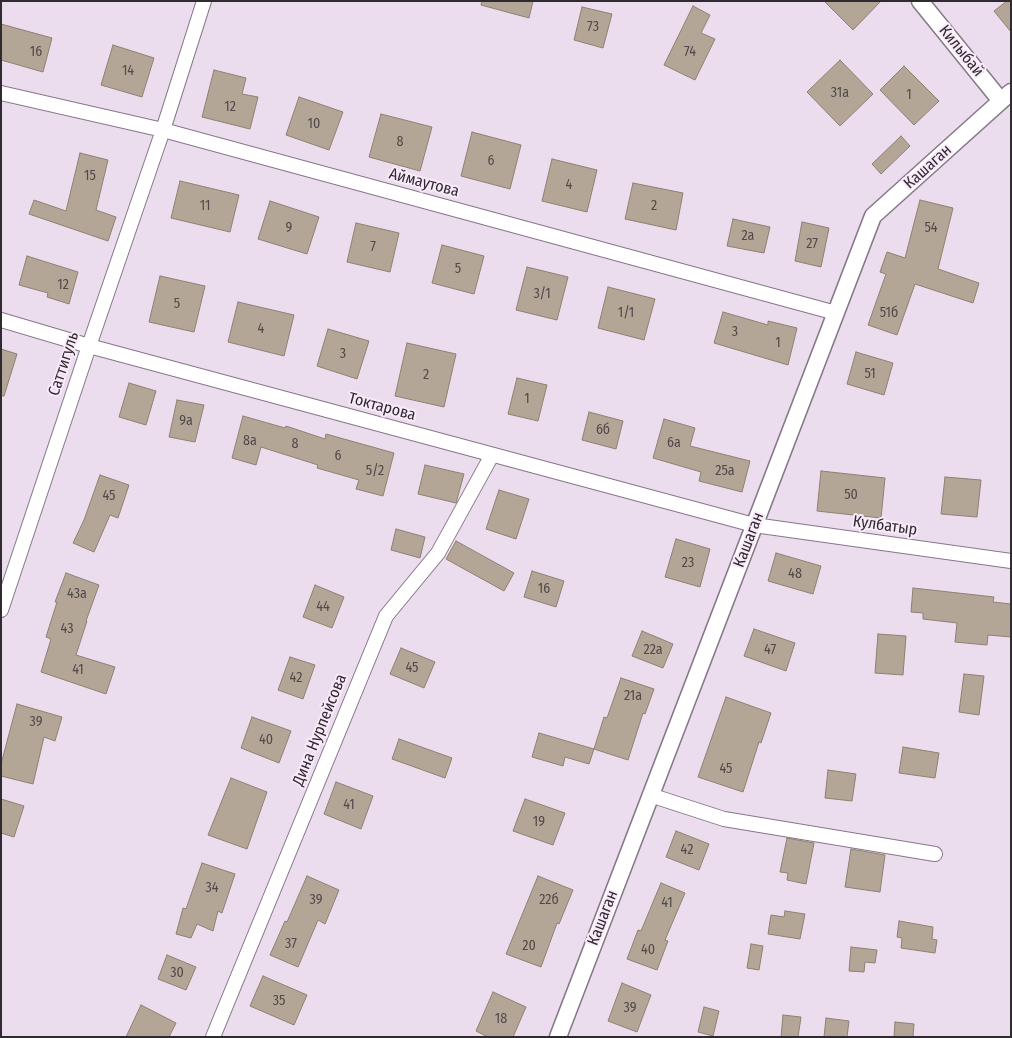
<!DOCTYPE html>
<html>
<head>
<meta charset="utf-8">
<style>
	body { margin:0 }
	#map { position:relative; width:1012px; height:1038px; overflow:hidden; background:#ebdded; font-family:"Fira Sans Condensed",sans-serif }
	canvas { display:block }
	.frame { position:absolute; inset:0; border:2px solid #302b31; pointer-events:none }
</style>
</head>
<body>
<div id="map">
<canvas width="1012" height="1038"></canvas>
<div class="frame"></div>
</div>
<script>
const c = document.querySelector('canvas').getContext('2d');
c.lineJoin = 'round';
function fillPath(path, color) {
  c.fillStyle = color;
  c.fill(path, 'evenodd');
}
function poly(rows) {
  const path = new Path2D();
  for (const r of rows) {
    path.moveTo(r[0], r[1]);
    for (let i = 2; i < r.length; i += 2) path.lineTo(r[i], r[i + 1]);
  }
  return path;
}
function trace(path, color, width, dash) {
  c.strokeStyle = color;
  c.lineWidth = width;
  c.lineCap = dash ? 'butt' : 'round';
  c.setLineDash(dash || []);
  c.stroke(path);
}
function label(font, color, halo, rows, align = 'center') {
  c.font = font + ' "Fira Sans Condensed",sans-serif';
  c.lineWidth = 4;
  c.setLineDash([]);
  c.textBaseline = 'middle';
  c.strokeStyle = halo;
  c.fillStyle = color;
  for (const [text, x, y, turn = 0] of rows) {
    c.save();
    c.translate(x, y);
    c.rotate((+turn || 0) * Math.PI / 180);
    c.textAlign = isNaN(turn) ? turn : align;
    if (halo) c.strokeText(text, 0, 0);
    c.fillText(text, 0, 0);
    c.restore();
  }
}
const building = poly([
	[482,1,533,1,529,18,481,5,482,1],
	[824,1,881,1,853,30,824,1],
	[1007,1,1011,1,1011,32,994,11,1007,1],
	[693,6,710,15,701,33,715,39,695,80,664,65,693,6],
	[582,7,612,14,603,48,574,40,582,7],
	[1,24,52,38,43,72,1,60,1,24],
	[113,45,154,58,142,97,101,85,113,45],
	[840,60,873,94,840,126,807,92,840,60],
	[904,66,939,101,914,125,880,90,904,66],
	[214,70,246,78,242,94,258,97,250,129,202,117,214,70],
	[299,97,343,112,329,150,286,135,299,97],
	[381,114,432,127,420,171,369,157,381,114],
	[472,132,521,145,510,189,461,176,472,132],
	[901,136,910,146,881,174,872,164,901,136],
	[80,153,108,160,96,210,116,217,108,241,29,214,34,200,66,211,80,153],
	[552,159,597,170,587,212,542,201,552,159],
	[180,181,239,195,230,232,171,218,180,181],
	[633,183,683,193,676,230,625,219,633,183],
	[920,200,953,208,938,269,979,283,973,303,915,284,897,335,868,325,886,274,880,272,887,252,905,258,920,200],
	[270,201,319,217,307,254,258,239,270,201],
	[733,219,770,227,764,253,727,246,733,219],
	[802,222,829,228,821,267,795,261,802,222],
	[356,223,399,233,390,272,347,262,356,223],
	[442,245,484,256,474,294,432,283,442,245],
	[27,256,78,272,69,304,47,297,48,293,19,285,27,256],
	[527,267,568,277,557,320,516,310,527,267],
	[160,276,205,286,194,332,149,322,160,276],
	[608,287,655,299,644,340,598,328,608,287],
	[238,302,294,315,284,356,228,342,238,302],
	[723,312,768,325,768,321,797,328,788,365,714,343,723,312],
	[328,329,369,341,357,379,317,366,328,329],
	[407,343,456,354,444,407,395,396,407,343],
	[1,349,17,354,4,396,1,396,1,349],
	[856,352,893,363,884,395,847,384,856,352],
	[517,378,547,385,538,421,508,414,517,378],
	[129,383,156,391,146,425,119,417,129,383],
	[177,400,204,405,195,442,169,437,177,400],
	[589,412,623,421,616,449,582,440,589,412],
	[243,416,285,428,286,426,325,439,326,434,394,453,383,496,356,489,359,480,317,468,318,465,261,447,256,465,232,458,243,416],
	[664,419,695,428,690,446,750,461,742,492,699,481,701,472,653,458,664,419],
	[425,465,464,474,456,503,418,494,425,465],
	[821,471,885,478,881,518,817,511,821,471],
	[100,475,129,485,118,518,110,515,94,552,73,543,84,520,100,475],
	[945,477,981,480,977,517,941,514,945,477],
	[499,490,529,499,516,539,486,529,499,490],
	[396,529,425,537,420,558,391,550,396,529],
	[676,539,710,549,700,587,665,577,676,539],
	[456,541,514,573,504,591,446,559,456,541],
	[776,553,821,566,813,594,768,581,776,553],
	[532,571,564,581,556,607,524,597,532,571],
	[66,573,99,585,86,621,87,621,76,655,115,667,106,694,41,672,51,639,46,637,57,602,55,602,66,573],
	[315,585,344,597,332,628,303,617,315,585],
	[913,588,994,597,993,602,1011,604,1011,637,988,635,987,645,955,642,957,623,923,619,923,613,911,612,913,588],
	[754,629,795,643,786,671,744,656,754,629],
	[642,631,673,644,663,668,632,656,642,631],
	[878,634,906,636,903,675,875,673,878,634],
	[401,648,435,662,424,688,390,674,401,648],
	[290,657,315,665,303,699,278,690,290,657],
	[964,674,984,676,979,715,959,712,964,674],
	[621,678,654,689,645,714,643,713,628,760,594,749,604,717,607,718,621,678],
	[726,697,771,713,761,743,759,742,743,792,698,777,726,697],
	[17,704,62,717,55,741,44,737,33,784,1,776,1,764,17,704],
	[252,717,291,731,279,763,241,748,252,717],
	[539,733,594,749,589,764,565,757,563,766,532,757,539,733],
	[399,739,452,758,445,778,392,759,399,739],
	[903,747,939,753,935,778,899,773,903,747],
	[828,770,856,774,852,801,825,798,828,770],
	[231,778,267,792,247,849,208,835,231,778],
	[336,782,373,796,361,829,324,814,336,782],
	[1,799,24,806,14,837,1,833,1,799],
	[525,799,565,813,553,845,513,831,525,799],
	[676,831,709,844,699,870,666,857,676,831],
	[787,838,814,843,806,884,787,880,788,873,780,872,787,838],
	[851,849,885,855,880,892,845,887,851,849],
	[202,863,235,874,222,913,218,911,213,931,197,924,191,938,176,934,183,908,186,909,202,863],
	[307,876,339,890,325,924,318,920,298,967,270,955,285,921,287,922,307,876],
	[538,876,573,890,559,924,557,923,541,967,506,954,538,876],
	[661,883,685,893,665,940,668,941,657,970,627,959,638,930,641,931,661,883],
	[785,911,805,914,800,939,768,934,771,915,784,917,785,911],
	[899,921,933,927,932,939,937,940,935,953,901,948,902,938,897,937,899,921],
	[751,944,763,946,759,970,747,968,751,944],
	[851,947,877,950,875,963,865,962,864,972,849,971,851,947],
	[167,955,196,967,186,990,158,979,167,955],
	[263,976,307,995,294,1025,250,1006,263,976],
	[622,983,651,995,637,1032,608,1021,622,983],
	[493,992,526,1007,513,1037,488,1037,476,1031,493,992],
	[141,1005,176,1023,169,1037,126,1037,141,1005],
	[704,1007,719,1011,713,1036,698,1032,704,1007],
	[783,1015,801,1017,798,1037,781,1037,783,1015],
	[826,1018,849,1021,847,1037,824,1037,826,1018],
	[895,1022,914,1024,913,1037,894,1037,895,1022]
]);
const minor = poly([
	[1,93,163,130,836,313],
	[1,320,89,346,754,525,1011,561],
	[1,610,89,346,163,130,204,1],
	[650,795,724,819,935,854],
	[213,1037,386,616,438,553,492,455]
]);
const tertiary = poly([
	[920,1,1001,101],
	[558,1037,873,216,1011,92]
]);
const numberNames = [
	["73",593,27],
	["16",36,52],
	["74",690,52],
	["14",128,71],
	["31а",840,93],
	["1",909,95],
	["12",230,107],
	["10",314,124],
	["8",400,142],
	["6",491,161],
	["15",90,176],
	["4",569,185],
	["11",205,206],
	["2",654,206],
	["9",289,228],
	["54",931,228],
	["2а",748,236],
	["27",812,244],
	["7",373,247],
	["5",458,269],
	["12",63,285],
	["3/1",542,294],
	["5",177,304],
	["1/1",626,313],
	["51б",889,313],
	["4",261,329],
	["3",735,332],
	["1",778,343],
	["3",343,354],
	["51",870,374],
	["2",426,375],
	["1",527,399],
	["9а",186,421],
	["6б",603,430],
	["8а",250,441],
	["6а",674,443],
	["8",295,444],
	["6",338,456],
	["5/2",375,471],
	["25а",725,471],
	["50",851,495],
	["45",109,496],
	["23",688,563],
	["48",795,574],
	["16",544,589],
	["43а",77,594],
	["44",323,607],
	["43",67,629],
	["22а",653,650],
	["47",770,650],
	["45",412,668],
	["41",78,670],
	["42",296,678],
	["21а",633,696],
	["39",36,722],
	["40",266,740],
	["45",726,769],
	["41",349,805],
	["19",539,822],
	["42",687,850],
	["34",212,888],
	["39",316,900],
	["22б",549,900],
	["41",667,903],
	["37",291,944],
	["20",529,946],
	["40",648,950],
	["30",177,973],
	["35",279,1001],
	["39",630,1008],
	["18",501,1019]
];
const streetNames = [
	["Килыбай",961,51,51],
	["Кашаган",928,167,-42],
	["Аймаутова",424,183,15],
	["Саттигуль",64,364,-72],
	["Токтарова",382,407,15],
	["Кулбатыр",885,526,8],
	["Кашаган",749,540,-69],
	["Дина Нурпейсова",320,730,-68],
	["Кашаган",603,918,-69]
];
fillPath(building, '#b4a697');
trace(building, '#8e8072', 1);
trace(minor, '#857887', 16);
trace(tertiary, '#857887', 19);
trace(minor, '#fff', 14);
trace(tertiary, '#fff', 16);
label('14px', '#514a4a', null, numberNames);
label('16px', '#302b31', '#f9eafa', streetNames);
</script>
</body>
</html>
